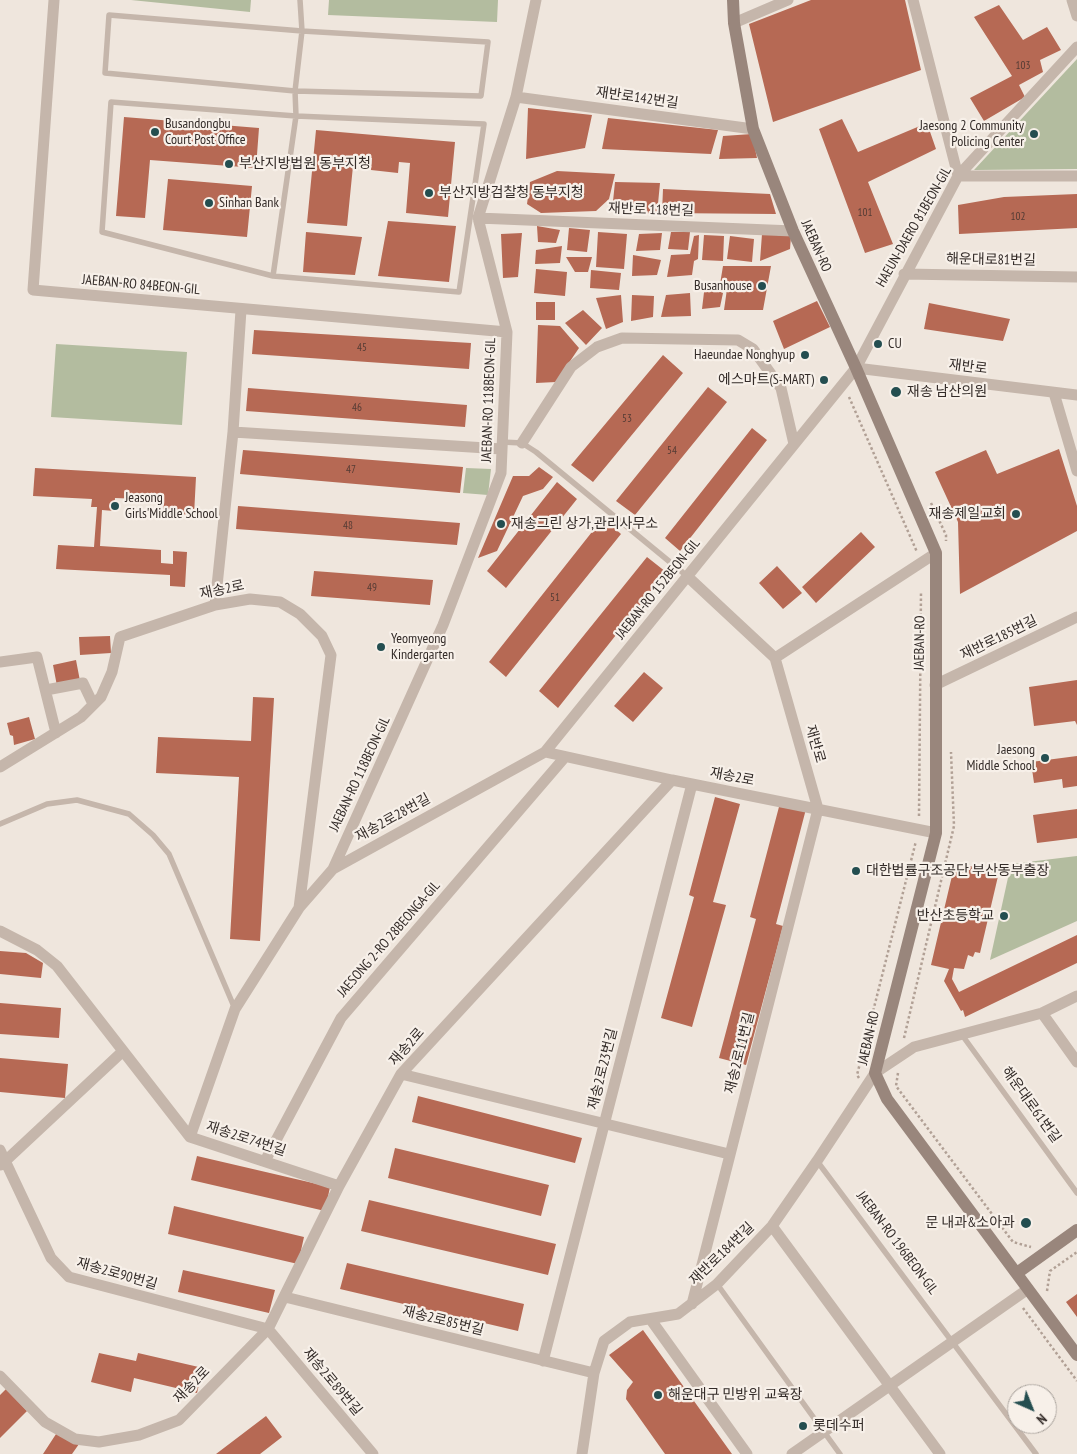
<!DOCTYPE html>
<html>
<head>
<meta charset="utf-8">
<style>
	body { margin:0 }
	#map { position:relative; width:1077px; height:1454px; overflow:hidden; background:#efe6dd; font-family:"PT Sans Narrow",sans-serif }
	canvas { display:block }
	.north { position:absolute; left:1007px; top:1384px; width:50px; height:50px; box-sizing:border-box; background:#f7f0e9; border:1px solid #a9a29c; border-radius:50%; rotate:136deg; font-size:14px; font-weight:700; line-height:20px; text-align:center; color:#342c29 }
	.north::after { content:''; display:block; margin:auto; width:18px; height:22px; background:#244e50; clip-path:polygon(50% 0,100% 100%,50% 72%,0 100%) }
</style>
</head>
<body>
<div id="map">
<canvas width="1077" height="1454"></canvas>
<div class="north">N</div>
</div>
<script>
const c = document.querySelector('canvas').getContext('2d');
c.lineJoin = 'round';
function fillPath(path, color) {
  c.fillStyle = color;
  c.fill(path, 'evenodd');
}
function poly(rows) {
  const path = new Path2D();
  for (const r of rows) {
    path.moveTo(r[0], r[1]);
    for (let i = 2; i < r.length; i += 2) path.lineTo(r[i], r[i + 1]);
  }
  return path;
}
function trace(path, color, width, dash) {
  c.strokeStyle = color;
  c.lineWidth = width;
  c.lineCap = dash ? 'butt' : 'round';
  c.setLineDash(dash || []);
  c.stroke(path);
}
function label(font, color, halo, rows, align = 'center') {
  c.font = font + ' "PT Sans Narrow","Noto Sans KR",sans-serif';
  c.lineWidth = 4.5;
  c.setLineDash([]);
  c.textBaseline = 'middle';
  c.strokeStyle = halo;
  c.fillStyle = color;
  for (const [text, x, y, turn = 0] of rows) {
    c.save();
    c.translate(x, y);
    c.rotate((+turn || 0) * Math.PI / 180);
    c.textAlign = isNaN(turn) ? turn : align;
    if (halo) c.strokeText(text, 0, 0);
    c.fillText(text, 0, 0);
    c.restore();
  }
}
const green = poly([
	[131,0,251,0,250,12],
	[329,0,498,0,497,22,328,15],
	[1077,59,1077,169,974,170],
	[56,344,187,352,182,425,51,417],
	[466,468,491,469,488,495,463,493],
	[1077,856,1077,921,990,960,1011,864]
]);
const building = poly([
	[811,0,905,0,921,70,773,122,749,24],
	[999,5,1023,40,1047,27,1061,50,1040,60,1043,72,1019,85,1025,97,984,121,970,98,1012,76,974,17],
	[528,108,592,115,585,148,526,159],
	[124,117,259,128,256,168,150,160,145,218,116,216],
	[608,118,718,130,711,154,602,149],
	[842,119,858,152,927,123,936,149,868,182,893,244,865,253,819,129],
	[316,130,455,142,448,217,406,213,410,163,399,162,398,173,371,170,372,158,354,156,347,226,307,223],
	[752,134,757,158,719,159,723,136],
	[557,171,615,174,609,199,596,211,541,213,527,204,530,182],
	[168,179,252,186,247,237,163,230],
	[615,182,660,183,657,214,612,211],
	[663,189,770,194,776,214,662,213],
	[1077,194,1077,228,959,234,958,205,1004,197],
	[388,221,456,226,449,282,378,276],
	[537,226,560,230,556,243,538,242],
	[569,228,590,230,587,252,567,250],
	[306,232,362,237,355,275,303,272],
	[598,232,627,234,624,269,596,267],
	[671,232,690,232,688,250,668,249],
	[522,233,518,277,503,278,501,234],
	[662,233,660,250,636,251,639,234],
	[762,234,791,236,790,249,760,261],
	[699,235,698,259,694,261,692,275,667,277,671,255,690,254,694,236],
	[704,235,724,236,723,261,702,260],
	[730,236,754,239,752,262,727,259],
	[562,246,560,263,535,264,536,250],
	[633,255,661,260,657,275,632,276],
	[566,257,592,257,588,272,575,272],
	[723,266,771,266,763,310,724,310,727,289,720,284],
	[536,269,567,272,565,296,534,293],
	[591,270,621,273,619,290,590,288],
	[705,284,723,293,720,307,702,309],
	[690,293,691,316,661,317,666,295],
	[621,295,623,322,606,329,596,298],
	[632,295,654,296,653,317,631,321],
	[817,301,830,327,784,349,773,321],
	[536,302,555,302,555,320,536,320],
	[929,303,1010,319,1003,341,924,329],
	[583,310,602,328,586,345,565,323],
	[538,325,560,326,579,348,556,382,536,383],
	[254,330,471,343,469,369,252,354],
	[663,355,683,373,593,482,571,465],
	[708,387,727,402,635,515,616,501],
	[248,388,467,405,465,427,246,411],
	[752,428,767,440,680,551,665,538],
	[1059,449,1077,506,1077,531,960,594,958,522,935,472,986,450,997,474],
	[243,450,463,467,460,493,240,474],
	[539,467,553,477,543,489,523,496,497,551,478,558,513,476,529,476],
	[35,468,196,477,194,515,163,513,164,500,115,498,114,511,102,510,100,546,161,550,161,563,173,564,173,551,187,552,185,587,170,586,170,575,56,569,58,545,94,547,97,507,91,507,92,499,33,496],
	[557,482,577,499,506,588,487,571],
	[238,506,460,523,457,545,236,529],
	[603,518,621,534,506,677,489,662],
	[861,532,875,547,816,603,802,587],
	[647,557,666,572,558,708,539,691],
	[777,566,802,593,783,609,759,583],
	[314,571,433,580,430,605,311,596],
	[110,636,111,653,80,655,79,637],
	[76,660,80,681,57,686,53,665],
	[644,672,663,688,633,722,614,706],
	[1077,680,1077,725,1075,721,1034,726,1029,687],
	[253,697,274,698,260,941,230,939,239,777,156,773,158,737,251,741],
	[29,717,35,739,14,745,13,736,10,735,7,723],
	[1077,756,1077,786,1063,788,1062,779,1034,783,1031,762],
	[715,797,740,804,713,902,726,905,692,1027,661,1018,694,897,689,895],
	[780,803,806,809,776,924,783,926,746,1065,719,1058,756,919,750,917],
	[1077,809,1077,838,1037,843,1033,815],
	[955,863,999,872,980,953,975,952,973,957,968,955,964,969,954,968,952,979,959,992,1077,935,1077,963,965,1017,963,1010,961,1011,944,981,949,969,931,965],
	[0,951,26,953,43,963,41,978,0,974],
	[0,1003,61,1008,59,1038,0,1034],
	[0,1058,68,1064,65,1098,0,1092],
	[418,1096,582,1138,575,1163,412,1122],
	[395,1148,549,1185,541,1216,388,1178],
	[197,1156,330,1187,325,1211,191,1180],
	[369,1200,556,1244,548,1275,361,1231],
	[174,1206,304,1237,298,1264,168,1234],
	[347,1263,524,1304,518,1331,340,1289],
	[183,1270,275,1290,269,1313,178,1292],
	[1077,1294,1077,1317,1066,1302],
	[643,1330,732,1454,665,1454,626,1399,627,1390,633,1382,609,1355],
	[99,1353,136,1361,138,1353,203,1368,197,1393,134,1378,131,1392,91,1382],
	[6,1389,27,1411,0,1438,0,1395],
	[266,1416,282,1437,260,1454,216,1454],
	[58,1431,79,1444,72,1454,43,1454]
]);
const path = poly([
	[849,397,917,552],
	[931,503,946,535,946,541],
	[919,816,921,592],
	[904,1038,954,826,951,752],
	[898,1073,896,1086,1013,1242,1031,1247],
	[859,1078,857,1075,916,841],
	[1047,1291,1050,1271,1077,1252],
	[1023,1308,1077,1381]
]);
const service = poly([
	[109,15,302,31,488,42,481,96,295,91,105,73,109,15],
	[111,102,296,116,484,124,459,292,273,276,102,232,111,102],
	[273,276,296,116,295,91,302,31,300,0],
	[502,442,522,443,536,452,687,576],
	[0,824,47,804,77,800,129,814,153,835,169,854,235,1009],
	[962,1035,1077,1193],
	[817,1161,1036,1454],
	[717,1284,840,1454]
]);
const minor = poly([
	[54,0,33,290,507,332],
	[913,0,958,176,1077,176],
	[1072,0,1077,16],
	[734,23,788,0],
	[516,97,753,129],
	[478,218,793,231],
	[904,274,1077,277],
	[856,368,1077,395],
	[1054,393,1077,471],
	[233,432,502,449],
	[522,443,571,367,597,347,622,338,738,340,753,349,781,388,794,444],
	[687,576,775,658,818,809,692,1304],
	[215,605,233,432,241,310],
	[775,658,936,553],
	[0,662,37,657,56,733],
	[935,685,1077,617],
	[46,690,83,683,93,704],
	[545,752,856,368,958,176,1077,47],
	[0,767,81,717,101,697,112,672,120,637,215,605,250,599,280,602,300,614,322,636,331,655,299,908],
	[333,869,443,625,501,473,507,332,478,218,516,97,536,0],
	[0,931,37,950,57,966,190,1137,339,1186],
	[1042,1013,1077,1062],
	[401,1074,729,1154],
	[190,1137,235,1009,299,908,333,869,545,752,672,780],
	[0,1150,51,1258,69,1277,268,1329,373,1454],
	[265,1161,341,1018,565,757],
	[1,1165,122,1052],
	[772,1226,940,1454],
	[285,1297,594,1373],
	[651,1320,747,1454],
	[543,1361,692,784],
	[0,1376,45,1422,75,1439,99,1442,139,1435,179,1420,268,1329,339,1186,401,1074,672,780,936,833],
	[582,1454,594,1373,604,1341,630,1322,678,1314,717,1284,772,1226,817,1161,875,1073,914,1047,1042,1013,1077,996],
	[792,1454,1028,1289]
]);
const secondary = poly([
	[733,0,734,23,753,129,793,231,856,368,936,553,936,833,875,1073,887,1099,1077,1355],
	[1017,1273,1077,1230]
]);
const markers = [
	[155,132,5,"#244e50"],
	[1034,134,5,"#244e50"],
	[229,164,5,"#244e50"],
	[429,193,5,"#244e50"],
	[209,203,5,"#244e50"],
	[762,286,5,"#244e50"],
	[878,344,5,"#244e50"],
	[805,355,5,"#244e50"],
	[824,380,5,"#244e50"],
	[896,392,6,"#244e50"],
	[115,506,5,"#244e50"],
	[1016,514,5,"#244e50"],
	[501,524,5,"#244e50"],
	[381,647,5,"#244e50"],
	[1045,758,5,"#244e50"],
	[856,871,5,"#244e50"],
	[1004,916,5,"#244e50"],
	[1026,1223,6,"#244e50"],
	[658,1395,5,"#244e50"],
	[803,1426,5,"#244e50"]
];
const numberNames = [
	["103",1023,66],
	["101",865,213],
	["102",1018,217],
	["45",362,348],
	["46",357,408],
	["53",627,419],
	["54",672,451],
	["47",351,470],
	["48",348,526],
	["49",372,588],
	["51",555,598]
];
const streetNames = [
	["재반로142번길",637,98,8],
	["재반로 118번길",651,210,2],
	["HAEUN-DAERO 81BEON-GIL",914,227,-60],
	["JAEBAN-RO",816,246,66],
	["해운대로81번길",991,260,1],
	["JAEBAN-RO 84BEON-GIL",141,285,5],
	["재반로",968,367,7],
	["JAEBAN-RO 118BEON-GIL",489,400,-88],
	["JAEBAN-RO 152BEON-GIL",658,589,-51],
	["재송2로",222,590,-12],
	["재반로185번길",999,638,-26],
	["JAEBAN-RO",920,643,-89],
	["재반로",815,744,74],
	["JAEBAN-RO 118BEON-GIL",360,774,-65],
	["재송2로",732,777,11],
	["재송2로28번길",393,818,-29],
	["JAESONG 2-RO 28BEONGA-GIL",389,939,-49],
	["JAEBAN-RO",869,1038,-77],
	["재송2로",407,1047,-49],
	["재송2로11번길",740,1053,-76],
	["재송2로23번길",603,1069,-76],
	["해운대로61번길",1031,1105,54],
	["재송2로74번길",246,1139,18],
	["JAEBAN-RO 196BEON-GIL",897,1243,53],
	["재반로184번길",722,1254,-44],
	["재송2로90번길",117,1274,16],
	["재송2로85번길",443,1321,14],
	["재송2로89번길",332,1382,50],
	["재송2로",192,1385,-46]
];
const poiNames = [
	["Busandongbu",165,124],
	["Court Post Office",165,140],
	["Jaesong 2 Community",1024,126,"right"],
	["Policing Center",1024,142,"right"],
	["부산지방법원 동부지청",239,164],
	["부산지방검찰청 동부지청",439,193],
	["Sinhan Bank",219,203],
	["Busanhouse",752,286,"right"],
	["CU",888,344],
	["Haeundae Nonghyup",795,355,"right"],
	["에스마트(S-MART)",814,380,"right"],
	["재송 남산의원",907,392],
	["Jeasong",125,498],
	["Girls'Middle School",125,514],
	["재송제일교회",1006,514,"right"],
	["재송그린 상가,관리사무소",511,524],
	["Yeomyeong",391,639],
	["Kindergarten",391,655],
	["Jaesong",1035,750,"right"],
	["Middle School",1035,766,"right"],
	["대한법률구조공단 부산동부출장",866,871],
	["반산초등학교",994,916,"right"],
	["문 내과&소아과",1015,1223,"right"],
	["해운대구 민방위 교육장",668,1395],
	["롯데수퍼",813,1426]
];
fillPath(green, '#b3bc9f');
fillPath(building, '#b66954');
trace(path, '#b1a095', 2.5, [2.5, 2.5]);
trace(service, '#c5b6ab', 5.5);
trace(minor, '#c5b6ab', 11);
trace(secondary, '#99867c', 12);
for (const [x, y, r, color] of markers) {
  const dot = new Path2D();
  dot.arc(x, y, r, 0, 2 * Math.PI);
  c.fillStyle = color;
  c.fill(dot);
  trace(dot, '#f7f0e9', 2);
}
label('11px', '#543b34', null, numberNames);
label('14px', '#342c29', '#f7f0e9', streetNames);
label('14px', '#342c29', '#f7f0e9', poiNames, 'left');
</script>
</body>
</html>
